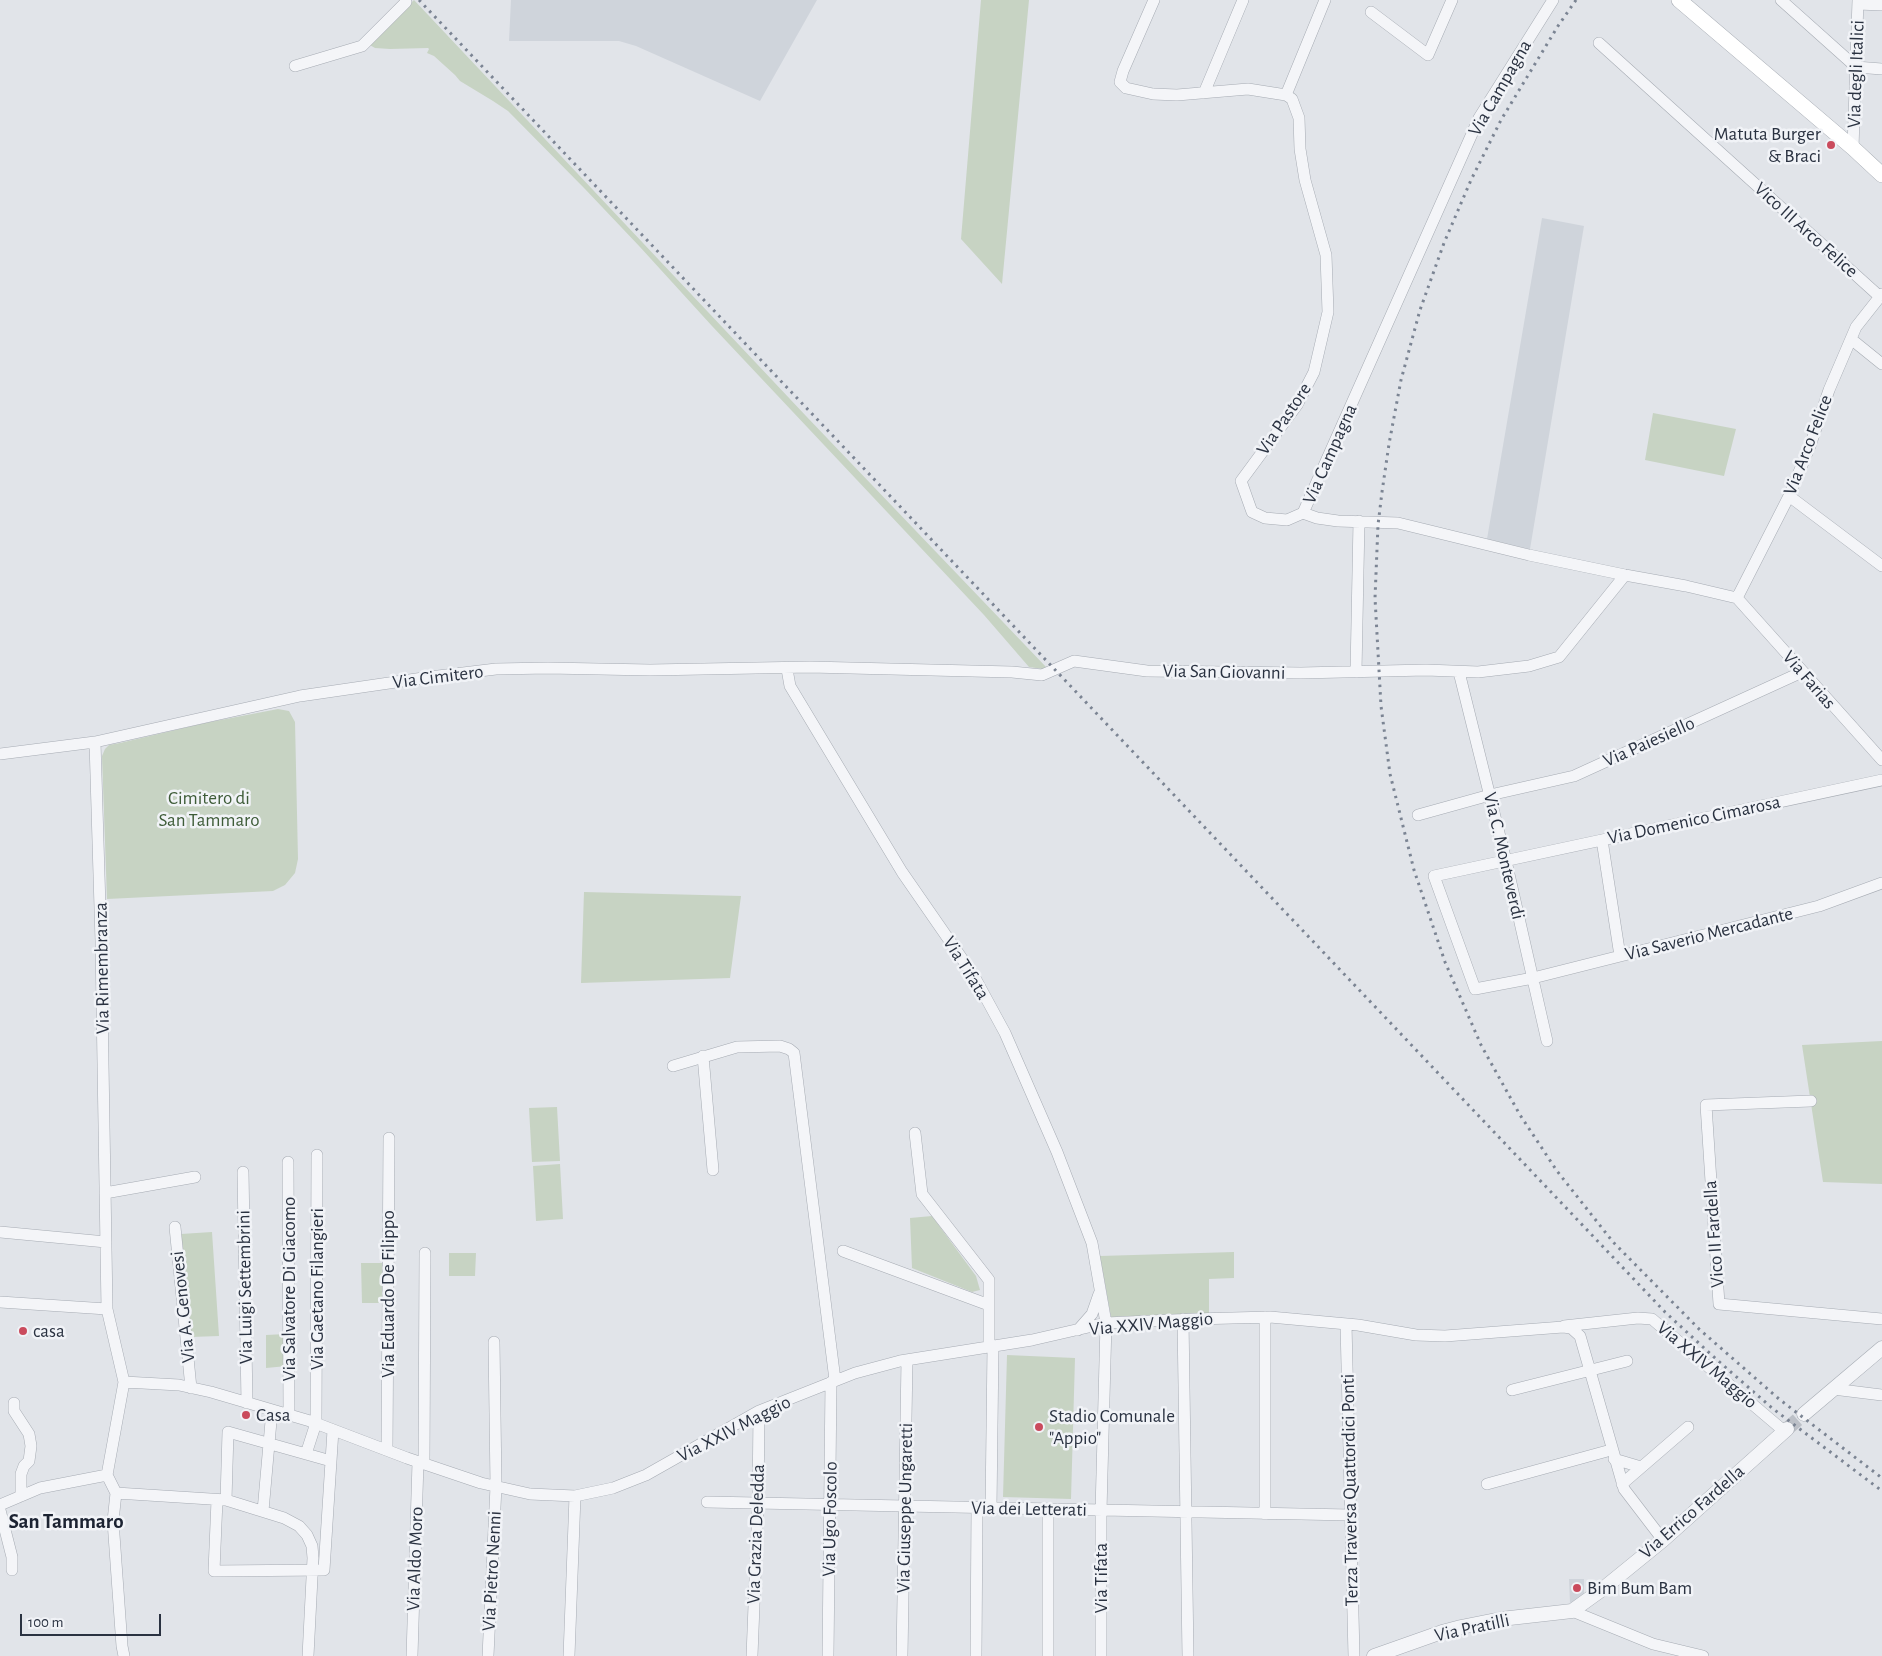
<!DOCTYPE html>
<html>
<head>
<meta charset="utf-8">
<style>
	body { margin:0 }
	#map { position:relative; width:1882px; height:1656px; overflow:hidden; background:#e1e4e9; font-family:"Alegreya Sans",sans-serif }
	canvas { display:block }
	.scale { position:absolute; left:20px; top:1614px; width:141px; height:22px; box-sizing:border-box; border:2px solid #2a3241; border-top:0; padding-left:6px; font-size:15px; line-height:18px; white-space:nowrap; color:#2a3241; -webkit-text-stroke:4px #f1f3f7; paint-order:stroke }
</style>
</head>
<body>
<div id="map">
<canvas width="1882" height="1656"></canvas>
<div class="scale">100 m</div>
</div>
<script>
const c = document.querySelector('canvas').getContext('2d');
c.lineJoin = 'round';
function fillPath(path, color) {
  c.fillStyle = color;
  c.fill(path, 'evenodd');
}
function poly(rows) {
  const path = new Path2D();
  for (const r of rows) {
    path.moveTo(r[0], r[1]);
    for (let i = 2; i < r.length; i += 2) path.lineTo(r[i], r[i + 1]);
  }
  return path;
}
function trace(path, color, width, dash) {
  c.strokeStyle = color;
  c.lineWidth = width;
  c.lineCap = dash ? 'butt' : 'round';
  c.setLineDash(dash || []);
  c.stroke(path);
}
function label(font, color, halo, rows, align = 'center') {
  c.font = font + ' "Alegreya Sans",sans-serif';
  c.lineWidth = 5;
  c.setLineDash([]);
  c.textBaseline = 'middle';
  c.strokeStyle = halo;
  c.fillStyle = color;
  for (const [text, x, y, turn = 0] of rows) {
    c.save();
    c.translate(x, y);
    c.rotate((+turn || 0) * Math.PI / 180);
    c.textAlign = isNaN(turn) ? turn : align;
    if (halo) c.strokeText(text, 0, 0);
    c.fillText(text, 0, 0);
    c.restore();
  }
}
const built = poly([
	[511,0,817,0,760,101,636,46,619,41,509,41],
	[1542,218,1584,226,1530,549,1487,539],
	[1569,1579,1584,1579,1584,1597,1570,1603]
]);
const green = poly([
	[414,0,806,416,1047,668,1043,669,1029,667,984,615,712,326,640,247,585,189,508,111,493,101,460,81,455,75,434,56,427,53,429,49,428,48,390,49,375,48,368,44],
	[981,0,1029,0,1002,284,961,239],
	[1653,413,1736,429,1724,476,1645,460],
	[278,709,289,711,295,722,298,859,295,873,285,885,273,891,107,899,102,756,105,749,109,745,120,743,205,723],
	[584,892,741,896,730,978,581,983],
	[1882,1041,1882,1184,1823,1182,1802,1045],
	[557,1107,560,1161,532,1162,529,1108],
	[560,1164,563,1219,536,1221,533,1166],
	[932,1216,976,1276,980,1290,972,1292,912,1268,910,1218],
	[212,1232,219,1336,191,1337,181,1234],
	[1234,1252,1234,1278,1209,1279,1209,1313,1111,1317,1100,1256],
	[449,1253,476,1253,475,1276,449,1276],
	[361,1263,384,1263,384,1303,362,1303],
	[286,1334,287,1366,266,1368,266,1335],
	[1007,1355,1075,1358,1071,1499,1003,1497]
]);
const tertiaryTunnel = poly([
	[1787,1429,1804,1414]
]);
const minor = poly([
	[1154,0,1123,71,1120,82,1126,88,1153,94,1177,95,1248,89,1286,95,1292,99,1299,118,1300,149,1305,180,1326,255,1328,312,1314,372,1297,405,1241,481,1252,512,1265,518,1287,520,1303,513],
	[1553,0,1479,118,1303,513,1317,518,1338,521,1398,523,1529,555,1625,575,1686,586,1737,598],
	[1781,0,1856,67,1882,69],
	[1858,4,1882,5],
	[1371,12,1428,55,1452,0],
	[1599,43,1879,296],
	[295,66,362,46,406,2],
	[1204,93,1243,0],
	[1286,95,1325,0],
	[1853,148,1858,0],
	[1851,339,1882,364],
	[1789,496,1882,566],
	[1737,598,1789,496,1810,446,1829,390,1856,327,1882,294],
	[1737,598,1882,760],
	[787,669,790,686,902,872,974,976,1005,1033,1057,1152,1092,1243,1106,1323,1101,1511,1101,1656],
	[1356,672,1359,521],
	[1459,672,1506,861,1547,1041],
	[95,742,101,941,107,1309,124,1382,107,1475,116,1493],
	[0,754,95,742,300,696,430,677,496,669,548,668,650,670,810,667,1012,672,1042,675,1074,661,1147,671,1301,673,1426,670,1478,672,1529,666,1559,657,1625,575],
	[1882,780,1434,876,1475,989,1533,978,1819,906,1882,883],
	[1418,815,1490,795,1574,776,1802,672],
	[1602,840,1620,956],
	[703,1056,713,1170],
	[673,1066,737,1047,780,1046,789,1049,794,1053,835,1380],
	[1811,1101,1706,1105,1719,1304,1882,1319],
	[915,1133,922,1194,989,1280,989,1347],
	[288,1162,289,1415],
	[243,1172,247,1403],
	[105,1193,195,1177],
	[175,1227,191,1388],
	[0,1232,106,1242],
	[843,1251,989,1305],
	[0,1302,107,1309],
	[1265,1317,1265,1514],
	[1183,1319,1188,1656],
	[1346,1324,1354,1656],
	[1564,1326,1638,1318,1652,1319,1784,1431],
	[1078,1330,1092,1314,1099,1294],
	[124,1382,179,1385,211,1392,310,1421,407,1458,481,1483,530,1494,575,1496,613,1488,646,1475,759,1411,855,1373,900,1361,1032,1340,1106,1323,1195,1319,1270,1317,1358,1325,1416,1335,1445,1336,1563,1327,1571,1328,1580,1336,1624,1489,1663,1540],
	[1833,1389,1882,1395],
	[1512,1390,1627,1361],
	[14,1403,14,1411,29,1434,31,1446,29,1461,24,1466,21,1474,21,1496],
	[387,1450,389,1138],
	[306,1454,316,1423,317,1155],
	[1614,1459,1641,1467],
	[424,1464,425,1253],
	[1487,1484,1611,1450],
	[1622,1484,1688,1427],
	[116,1493,226,1500,284,1518,299,1526,307,1535,312,1546,313,1558,308,1656],
	[116,1493,113,1521,122,1646,124,1656],
	[217,1500,214,1571,324,1570,333,1430],
	[226,1500,228,1432,331,1461],
	[707,1502,1350,1515],
	[0,1505,40,1488,107,1475],
	[991,1509,993,1346],
	[0,1510,12,1557,12,1570],
	[263,1511,272,1410],
	[1572,1611,1653,1644,1703,1656],
	[412,1656,418,1462],
	[488,1656,496,1486,494,1342],
	[569,1656,575,1496],
	[752,1656,758,1504,759,1411],
	[828,1656,831,1382],
	[902,1656,907,1360],
	[976,1656,977,1508],
	[1048,1656,1048,1510]
]);
const tertiary = poly([
	[1804,1414,1882,1348],
	[1374,1656,1442,1632,1461,1627,1501,1619,1572,1611,1604,1588,1663,1540,1787,1429]
]);
const secondary = poly([
	[1679,0,1853,148,1882,175]
]);
const rail = poly([
	[419,0,1665,1312,1716,1359,1772,1408,1882,1491],
	[1576,0,1558,26,1501,120,1471,180,1444,243,1420,310,1401,380,1389,444,1382,492,1378,525,1375,598,1381,706,1390,774,1414,870,1445,962,1481,1045,1520,1115,1557,1171,1613,1242,1699,1329,1779,1399,1882,1478]
]);
const markers = [
	[1831,145,5,"#ca4b5d"],
	[23,1331,5,"#ca4b5d"],
	[246,1415,5,"#ca4b5d"],
	[1039,1427,5,"#ca4b5d"],
	[1577,1588,5,"#ca4b5d"]
];
const streetNames = [
	["Via degli Italici",1856,74,-88],
	["Via Campagna",1500,88,-60],
	["Vico III Arco Felice",1806,230,42],
	["Via Pastore",1284,419,-56],
	["Via Arco Felice",1808,445,-69],
	["Via Campagna",1330,454,-66],
	["Via San Giovanni",1224,672,1],
	["Via Cimitero",438,677,-7],
	["Via Farias",1809,680,49],
	["Via Paiesiello",1649,742,-24],
	["Via Domenico Cimarosa",1694,820,-12],
	["Via C. Monteverdi",1504,856,77],
	["Via Saverio Mercadante",1709,934,-14],
	["Via Rimembranza",102,968,-91],
	["Via Tifata",966,968,58],
	["Vico II Fardella",1714,1234,-94],
	["Via Luigi Settembrini",245,1287,-91],
	["Via Salvatore Di Giacomo",289,1289,-90],
	["Via Gaetano Filangieri",317,1289,-90],
	["Via Eduardo De Filippo",388,1294,-90],
	["Via A. Genovesi",183,1307,-96],
	["Via XXIV Maggio",1151,1324,-5],
	["Via XXIV Maggio",1707,1365,40],
	["Via XXIV Maggio",734,1429,-27],
	["Terza Traversa Quattordici Ponti",1350,1490,-91],
	["Via Giuseppe Ungaretti",905,1508,-89],
	["Via dei Letterati",1029,1509,1],
	["Via Errico Fardella",1692,1512,-41],
	["Via Ugo Foscolo",830,1519,-89],
	["Via Grazia Deledda",756,1534,-88],
	["Via Aldo Moro",415,1559,-88],
	["Via Pietro Nenni",492,1571,-87],
	["Via Tifata",1101,1578,-90],
	["Via Pratilli",1472,1628,-12]
];
const poiNames = [
	["Matuta Burger",1821,134,"right"],
	["& Braci",1821,156,"right"],
	["casa",33,1331],
	["Casa",256,1415],
	["Stadio Comunale",1049,1416],
	["\"Appio\"",1049,1438],
	["Bim Bum Bam",1587,1588]
];
const parkNames = [
	["Cimitero di",209,798],
	["San Tammaro",209,820]
];
const quarterNames = [
	["San Tammaro",66,1522]
];
fillPath(built, '#cfd4db');
fillPath(green, '#c7d3c3');
trace(tertiaryTunnel, '#bcc0c7', 14, [14, 7]);
trace(minor, '#a6abb3', 12);
trace(tertiary, '#a6abb3', 15);
trace(secondary, '#a6abb3', 16);
trace(minor, '#f4f5f8', 11);
trace(tertiary, '#f4f5f8', 14);
trace(secondary, '#fff', 15);
trace(rail, '#7b8493', 3, [2.5, 5]);
for (const [x, y, r, color] of markers) {
  const dot = new Path2D();
  dot.arc(x, y, r, 0, 2 * Math.PI);
  c.fillStyle = color;
  c.fill(dot);
  trace(dot, '#f1f3f7', 2);
}
label('19px', '#2a3241', '#f1f3f7', streetNames);
label('19px', '#2a3241', '#f1f3f7', poiNames, 'left');
label('19px', '#3e5c38', '#f1f3f7', parkNames);
label('bold 21px', '#1c2332', '#f1f3f7', quarterNames);
</script>
</body>
</html>
